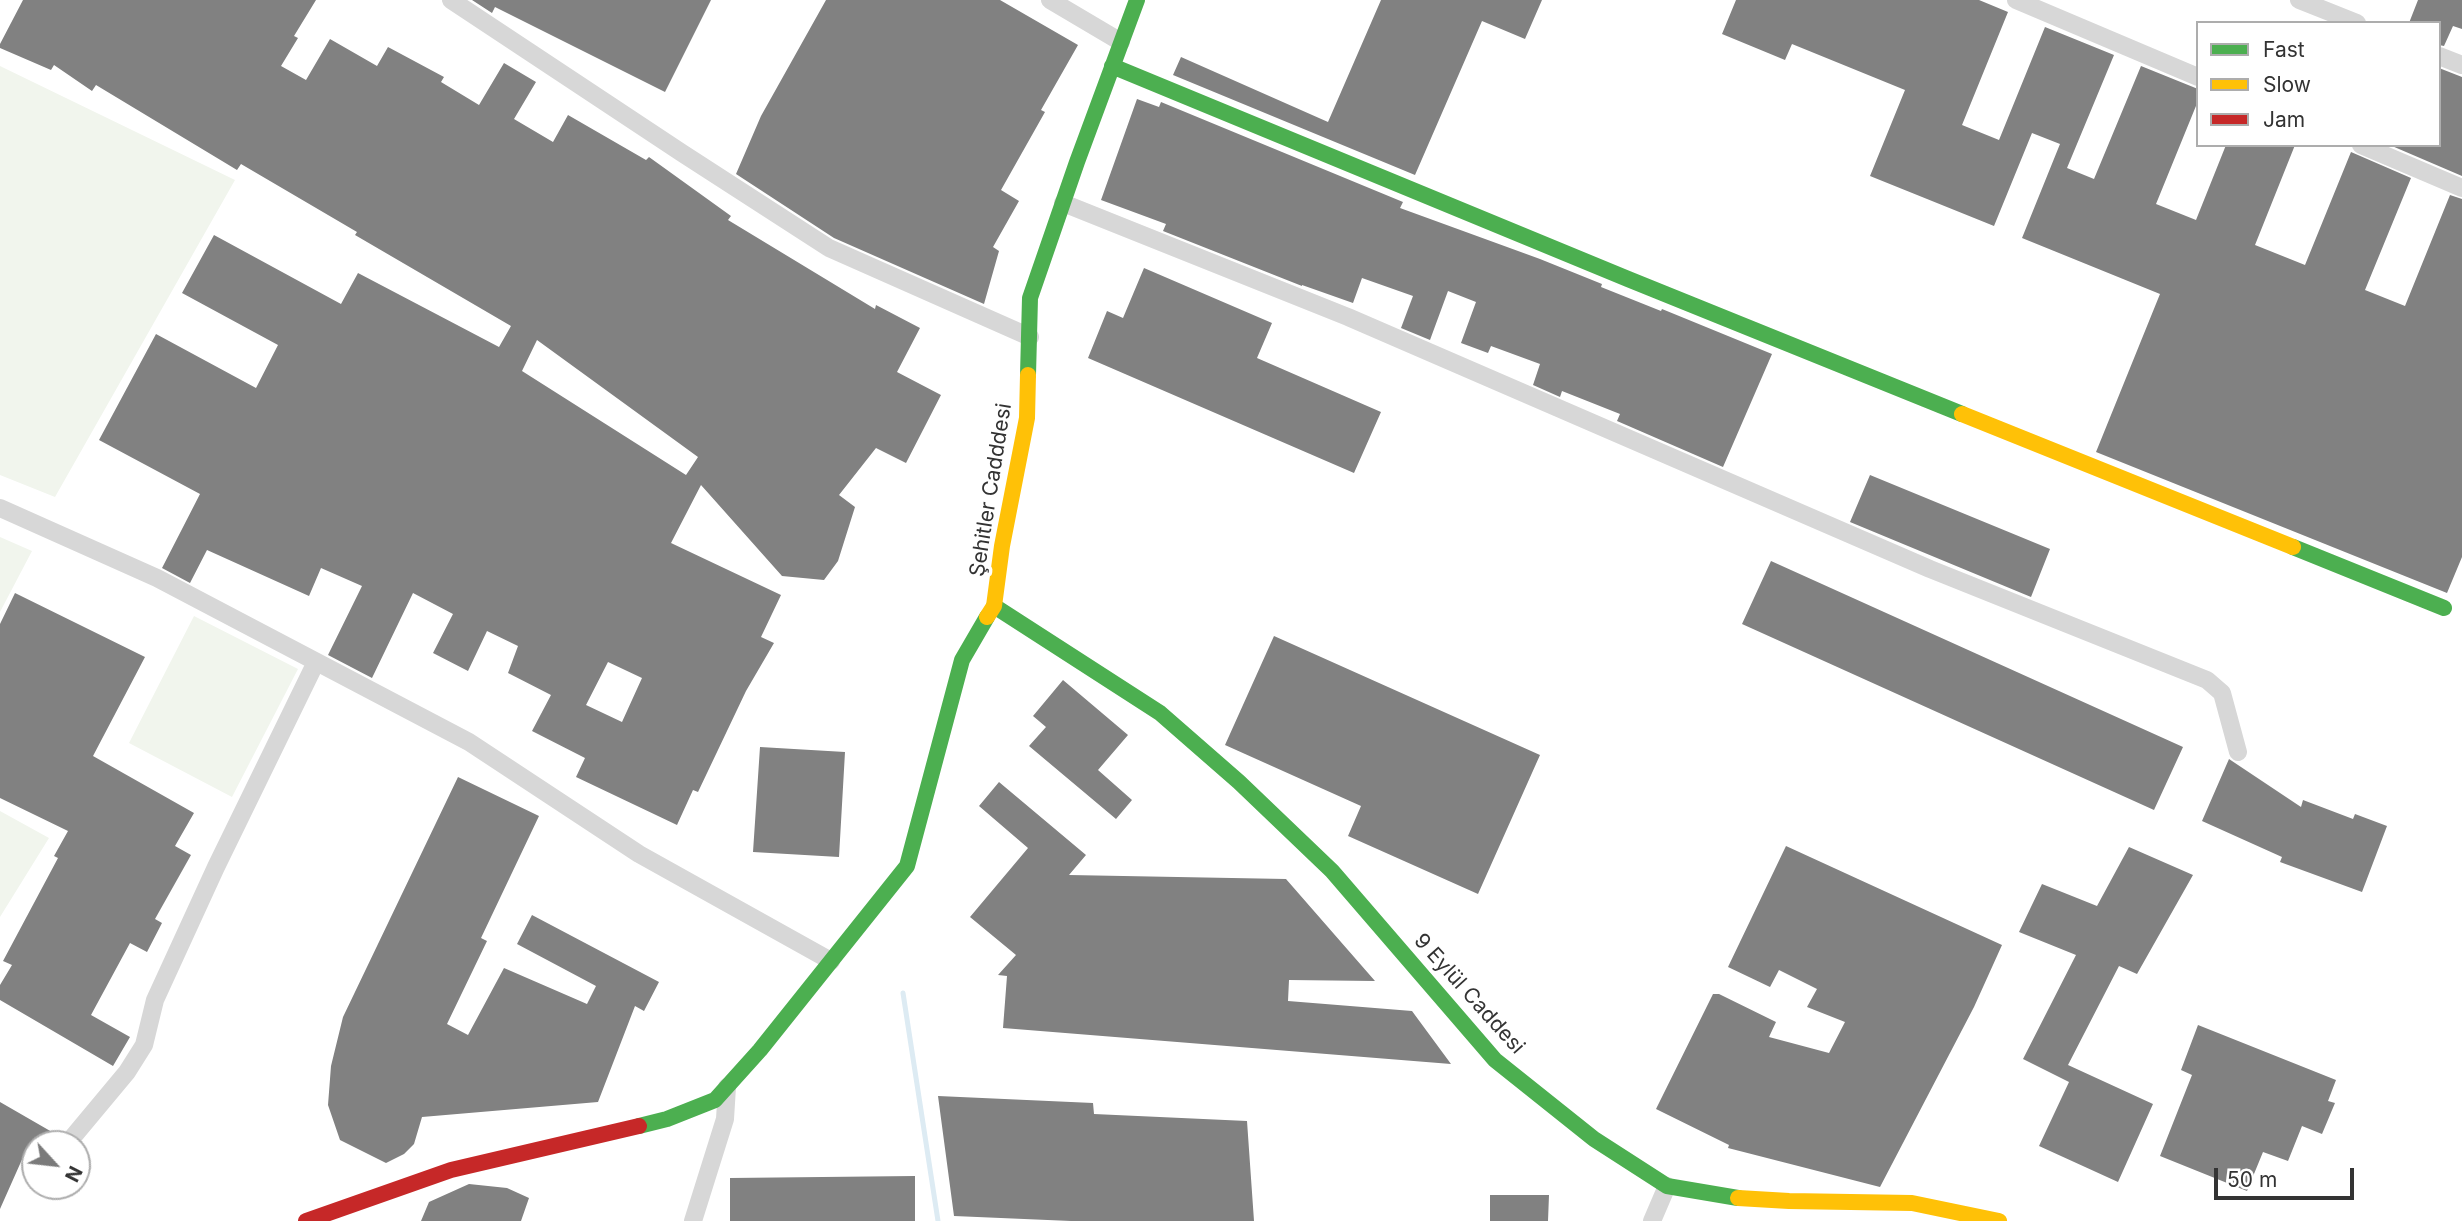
<!DOCTYPE html>
<html>
<head>
<meta charset="utf-8">
<style>
	body { margin:0 }
	#map { position:relative; width:2462px; height:1221px; overflow:hidden; background:#fff; font-family:Inter,sans-serif }
	canvas { display:block }
	.legend { position:absolute; left:2196px; top:21px; width:245px; height:126px; box-sizing:border-box; background:#fff; border:2px solid #adadad; margin:0; padding:9px 12px; list-style:none; font-size:21px; color:#333 }
	.legend li { display:flex; align-items:center; gap:14px; height:35px }
	.legend b { width:35px; border:2px solid #adadad }
	.north { position:absolute; left:21px; top:1130px; width:70px; height:70px; box-sizing:border-box; background:#fff; border:2px solid #adadad; border-radius:50%; rotate:117deg; font-size:19px; font-weight:700; line-height:28px; text-align:center; color:#333 }
	.north::after { content:''; display:block; margin:auto; width:24px; height:32px; background:#7a7a7a; clip-path:polygon(50% 0,100% 100%,50% 72%,0 100%) }
	.scale { position:absolute; left:2214px; top:1168px; width:140px; height:32px; box-sizing:border-box; border:4px solid #333; border-top:0; padding-left:9px; font-size:21px; line-height:24px; white-space:nowrap; color:#333; -webkit-text-stroke:5px #fff; paint-order:stroke }
</style>
</head>
<body>
<div id="map">
<canvas width="2462" height="1221"></canvas>
<ul class="legend">
<li><b style="height:9px;background:#4caf50"></b>Fast</li>
<li><b style="height:9px;background:#ffc107"></b>Slow</li>
<li><b style="height:9px;background:#c62828"></b>Jam</li>
</ul>
<div class="north">N</div>
<div class="scale">50 m</div>
</div>
<script>
const c = document.querySelector('canvas').getContext('2d');
c.lineJoin = 'round';
function fillPath(path, color) {
  c.fillStyle = color;
  c.fill(path, 'evenodd');
}
function poly(rows) {
  const path = new Path2D();
  for (const r of rows) {
    path.moveTo(r[0], r[1]);
    for (let i = 2; i < r.length; i += 2) path.lineTo(r[i], r[i + 1]);
  }
  return path;
}
function trace(path, color, width, dash) {
  c.strokeStyle = color;
  c.lineWidth = width;
  c.lineCap = dash ? 'butt' : 'round';
  c.setLineDash(dash || []);
  c.stroke(path);
}
function label(font, color, halo, rows, align = 'center') {
  c.font = font + ' Inter,sans-serif';
  c.lineWidth = 7;
  c.setLineDash([]);
  c.textBaseline = 'middle';
  c.strokeStyle = halo;
  c.fillStyle = color;
  for (const [text, x, y, turn = 0] of rows) {
    c.save();
    c.translate(x, y);
    c.rotate((+turn || 0) * Math.PI / 180);
    c.textAlign = isNaN(turn) ? turn : align;
    if (halo) c.strokeText(text, 0, 0);
    c.fillText(text, 0, 0);
    c.restore();
  }
}
const green = poly([
	[0,66,235,180,55,497,0,475],
	[0,537,32,551,0,612],
	[194,616,298,669,232,797,129,743],
	[0,811,49,838,0,917]
]);
const stream = poly([
	[903,993,938,1221]
]);
const building = poly([
	[23,0,316,0,294,36,298,38,281,66,306,80,330,39,377,66,388,47,444,77,441,82,479,105,504,63,536,82,514,119,553,142,568,115,646,160,649,157,731,216,728,220,875,309,876,305,920,328,897,372,941,395,906,463,876,448,839,495,855,507,838,561,824,580,782,576,701,485,671,543,781,595,761,637,774,643,746,691,698,792,693,790,677,825,576,777,585,758,532,731,551,695,508,673,518,646,487,631,468,671,433,653,453,614,413,593,372,678,328,655,362,586,321,568,309,596,207,550,190,583,162,568,200,494,99,440,156,334,256,388,278,345,182,293,214,235,341,304,358,273,499,347,511,326,355,235,357,232,241,164,237,170,96,85,92,91,54,65,51,70,0,48,0,44],
	[537,340,698,457,686,475,522,371],
	[608,662,642,678,622,722,586,705],
	[472,0,711,0,665,92,495,7,492,13],
	[826,0,1000,0,1078,45,1041,110,1045,112,1001,190,1019,201,993,247,999,251,984,304,834,238,736,174,761,116],
	[1381,0,1542,0,1525,39,1482,21,1415,175,1173,75,1181,57,1328,122],
	[1736,0,1979,0,2008,12,1962,125,1999,140,2045,27,2114,55,2067,168,2094,179,2141,66,2198,89,2198,101,2156,204,2196,220,2226,145,2295,145,2255,245,2305,265,2351,152,2411,178,2365,290,2405,306,2450,195,2462,199,2462,557,2447,593,2096,452,2160,294,2022,238,2060,144,2032,133,1994,226,1870,176,1905,90,1792,44,1785,60,1722,34],
	[2418,0,2462,0,2462,29,2453,26,2444,46,2439,45,2439,23,2409,23],
	[2439,68,2462,77,2462,176,2392,146,2439,145],
	[1137,99,1159,107,1161,102,1403,202,1400,208,1540,259,1602,284,1601,287,1661,311,1662,309,1772,354,1723,467,1617,421,1620,414,1562,391,1560,397,1533,385,1540,364,1491,346,1488,353,1461,343,1476,302,1448,291,1430,340,1401,328,1413,296,1362,278,1353,303,1302,285,1302,286,1163,231,1166,224,1101,200],
	[1144,268,1272,323,1257,358,1381,412,1354,473,1088,358,1107,311,1123,318],
	[1870,475,2050,549,2031,597,1850,522],
	[1771,561,2183,747,2154,810,1742,624],
	[15,593,145,657,93,756,194,813,175,846,191,855,155,919,162,923,147,952,130,943,91,1015,130,1037,113,1066,0,1000,0,985,12,965,3,961,58,858,54,856,68,831,0,798,0,624],
	[1274,636,1540,755,1478,894,1348,836,1361,806,1225,745],
	[1063,680,1128,735,1098,770,1132,800,1116,819,1029,746,1046,727,1033,716],
	[760,747,845,752,839,857,753,852],
	[2229,759,2301,807,2303,800,2353,819,2355,814,2387,826,2362,892,2280,862,2282,857,2202,821],
	[458,777,539,816,481,938,487,941,447,1024,468,1035,504,968,587,1004,596,986,517,944,532,915,659,982,644,1011,635,1006,598,1102,422,1117,414,1144,404,1154,386,1163,340,1140,328,1105,331,1066,343,1017],
	[999,782,1086,855,1069,875,1286,879,1375,981,1289,980,1288,1001,1412,1011,1451,1064,1003,1028,1007,976,998,975,1016,955,970,917,1028,848,979,806],
	[1786,846,2002,945,1974,1007,1880,1187,1728,1148,1729,1145,1656,1109,1713,994,1719,994,1776,1022,1769,1037,1829,1053,1845,1022,1807,1007,1817,989,1779,970,1770,987,1728,967],
	[2129,847,2193,875,2137,974,2119,966,2068,1065,2153,1104,2118,1182,2039,1146,2069,1082,2023,1059,2076,955,2019,932,2042,884,2097,906],
	[2198,1025,2336,1080,2328,1101,2335,1103,2322,1134,2302,1126,2288,1161,2263,1152,2247,1191,2160,1156,2192,1075,2181,1070],
	[938,1096,1093,1103,1094,1114,1247,1121,1254,1221,1071,1221,954,1216],
	[0,1102,52,1132,45,1144,35,1144,35,1162,24,1155,0,1209],
	[915,1176,915,1221,730,1221,730,1178],
	[469,1184,507,1188,529,1198,521,1221,421,1221,429,1202],
	[1490,1195,1549,1195,1548,1221,1490,1221]
]);
const street = poly([
	[451,0,682,153,829,248,1030,337],
	[1050,0,1121,42],
	[2016,0,2198,77],
	[2299,0,2357,23],
	[2439,56,2462,65],
	[2361,145,2462,188],
	[1063,203,1348,317,1930,569,2207,680,2222,693,2238,752],
	[0,508,157,578,469,742,639,854,831,961],
	[67,1144,127,1072,144,1045,155,1000,216,867,316,662],
	[693,1221,725,1119,727,1087],
	[1652,1221,1667,1186]
]);
const fast = poly([
	[1112,66,1628,279,1962,414],
	[1028,375,1030,298,1077,162,1137,0],
	[2293,547,2444,608],
	[994,606,1160,713,1239,782,1332,871,1495,1060,1594,1139,1667,1186,1738,1198],
	[639,1126,667,1119,715,1100,760,1050,907,866,962,660,987,617]
]);
const slow = poly([
	[1962,414,2293,547],
	[987,617,994,606,1002,546,1027,418,1028,375],
	[1738,1198,1789,1201,1912,1203,1999,1221]
]);
const jam = poly([
	[306,1221,451,1170,639,1126]
]);
const streetNames = [
	["Şehitler Cadddesi",991,490,-81],
	["9 Eylül Caddesi",1469,994,48]
];
fillPath(green, '#f1f5ed');
trace(stream, '#ddebf3', 5);
fillPath(building, '#818181');
trace(street, '#d7d7d7', 18);
trace(fast, '#4caf50', 16);
trace(slow, '#ffc107', 16);
trace(jam, '#c62828', 16);
label('21px', '#333', '#fff', streetNames);
</script>
</body>
</html>
